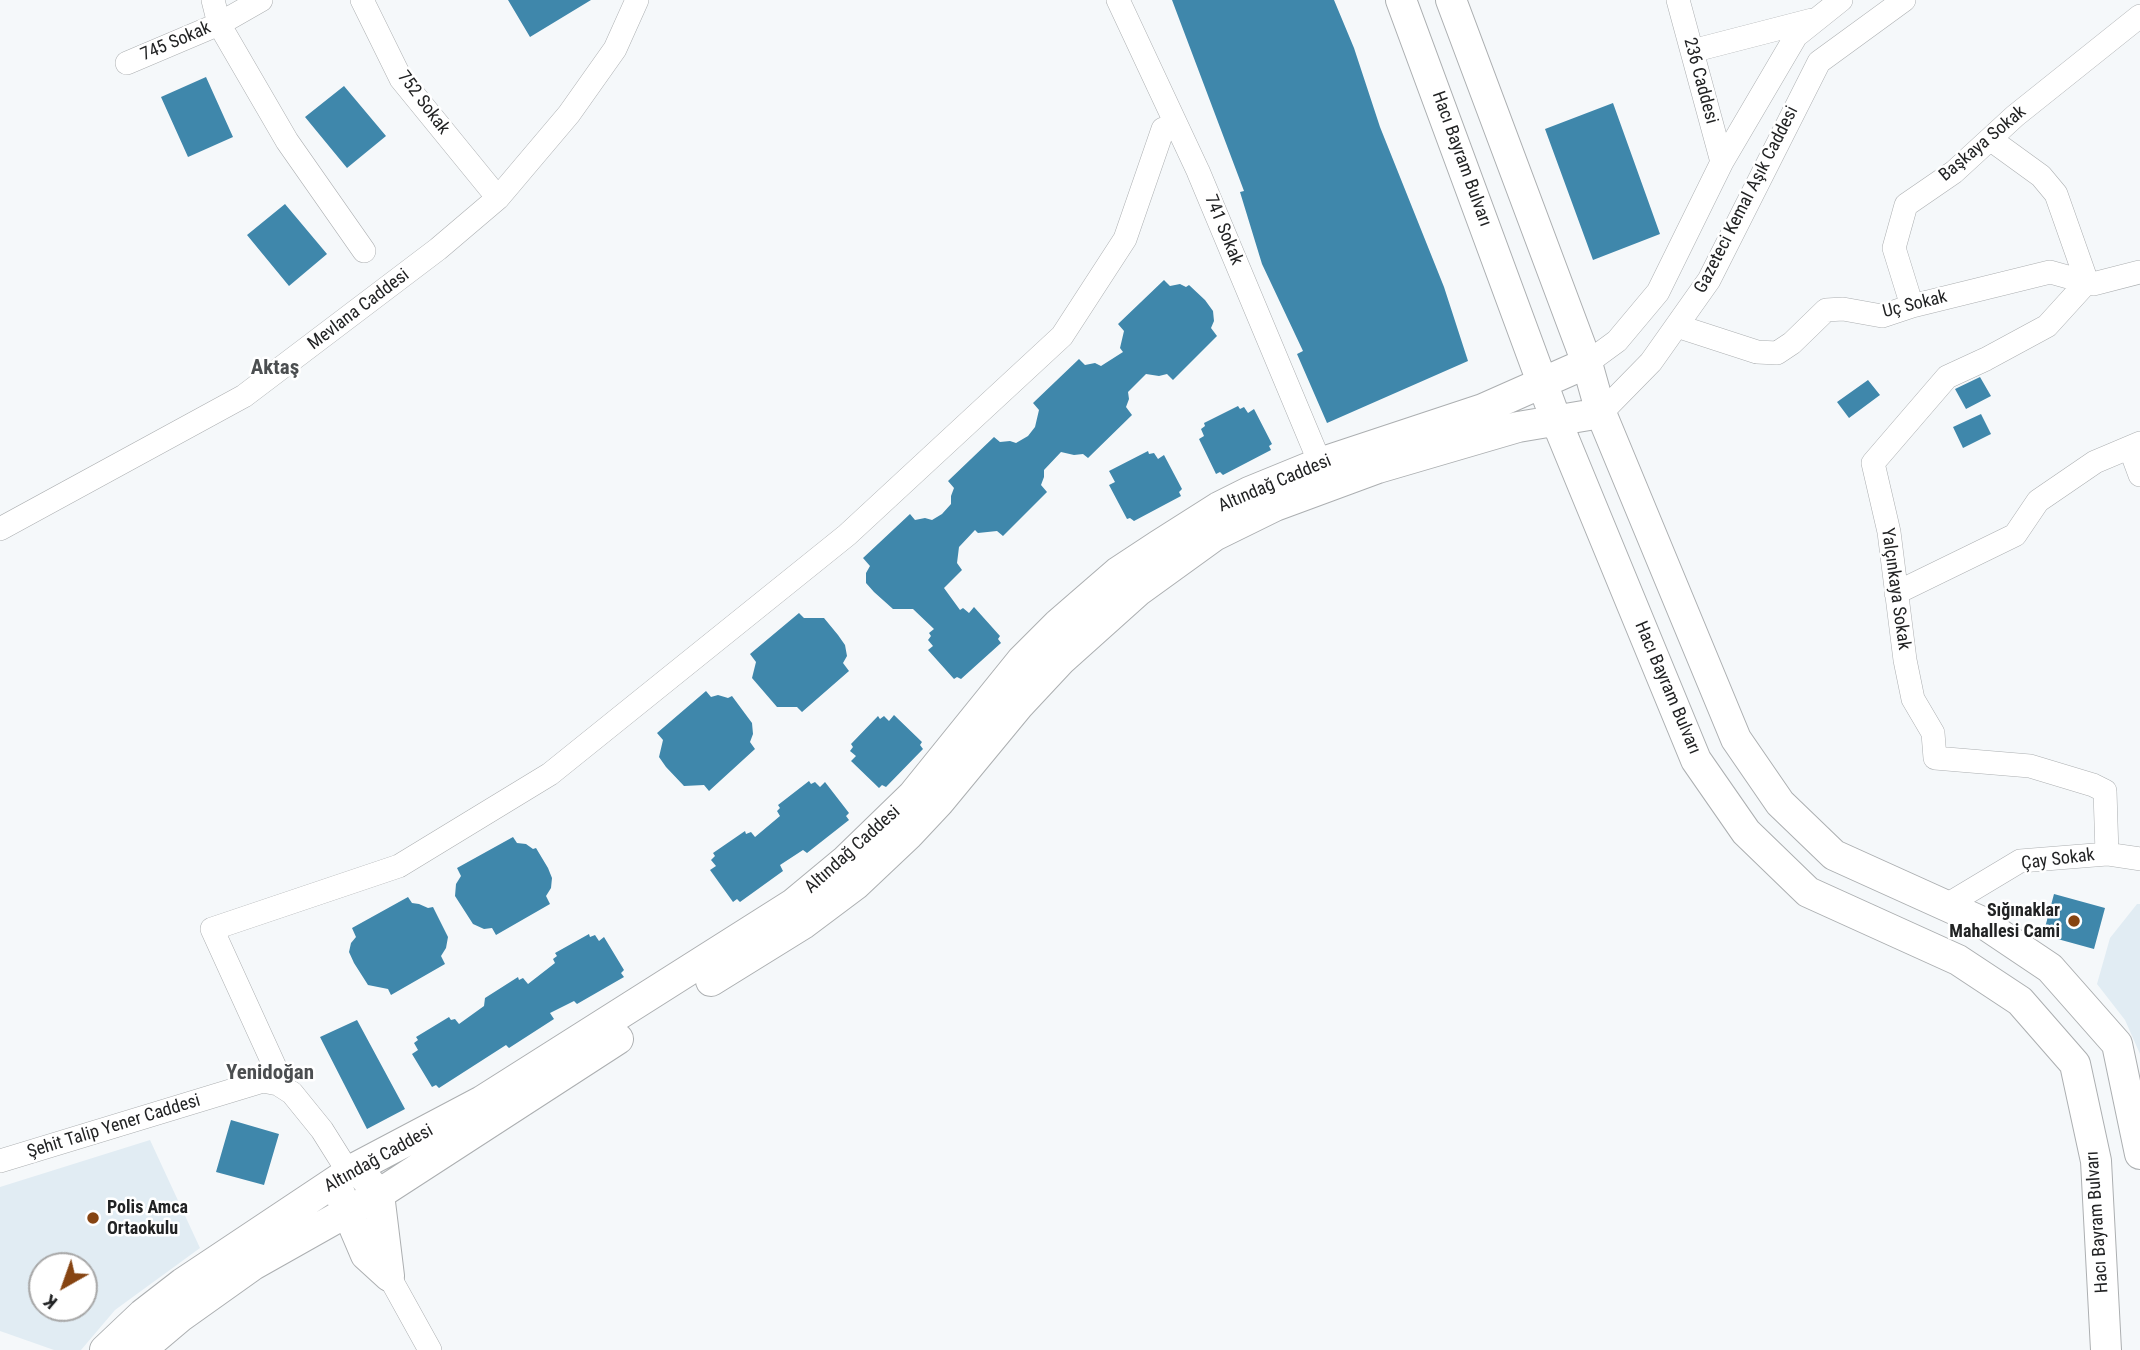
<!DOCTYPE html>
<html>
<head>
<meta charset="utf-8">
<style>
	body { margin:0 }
	#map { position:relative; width:2140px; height:1350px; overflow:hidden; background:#f5f8fa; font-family:"Roboto Condensed",sans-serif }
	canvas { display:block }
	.north { position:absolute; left:28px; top:1252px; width:70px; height:70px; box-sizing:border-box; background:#fff; border:2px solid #a7a7a7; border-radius:50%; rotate:220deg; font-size:19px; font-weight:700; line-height:28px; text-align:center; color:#222324 }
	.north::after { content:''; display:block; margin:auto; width:24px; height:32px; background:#864412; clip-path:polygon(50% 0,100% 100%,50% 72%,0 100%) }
</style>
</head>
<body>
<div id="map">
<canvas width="2140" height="1350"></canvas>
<div class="north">K</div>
</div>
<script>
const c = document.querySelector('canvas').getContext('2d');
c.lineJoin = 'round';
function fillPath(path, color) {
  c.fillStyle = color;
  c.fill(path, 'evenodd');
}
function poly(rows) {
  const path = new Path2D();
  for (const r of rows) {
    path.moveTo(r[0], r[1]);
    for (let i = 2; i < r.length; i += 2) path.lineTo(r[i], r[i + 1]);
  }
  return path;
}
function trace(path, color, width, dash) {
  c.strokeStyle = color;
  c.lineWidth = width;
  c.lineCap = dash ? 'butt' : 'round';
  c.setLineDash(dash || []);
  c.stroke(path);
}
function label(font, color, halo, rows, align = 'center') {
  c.font = font + ' "Roboto Condensed",sans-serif';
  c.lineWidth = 5;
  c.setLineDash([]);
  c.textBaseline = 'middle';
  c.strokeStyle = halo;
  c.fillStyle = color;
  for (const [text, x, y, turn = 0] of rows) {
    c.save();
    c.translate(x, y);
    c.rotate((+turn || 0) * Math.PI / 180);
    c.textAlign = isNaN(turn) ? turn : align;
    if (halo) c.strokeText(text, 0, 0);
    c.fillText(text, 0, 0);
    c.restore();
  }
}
const built = poly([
	[2137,904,2140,904,2140,1054,2125,1020,2097,984,2110,938],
	[150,1140,200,1248,115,1310,81,1350,54,1350,0,1331,0,1187],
	[84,1266,84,1308,42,1308,42,1266]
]);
const building = poly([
	[508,0,591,0,530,37],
	[1172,0,1334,0,1354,48,1380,127,1444,287,1468,361,1327,423,1297,354,1303,351,1262,264,1240,192,1244,191],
	[206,77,233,137,188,157,161,97],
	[344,86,386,136,347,168,305,117],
	[1613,103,1660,234,1593,260,1545,129],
	[285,204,327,254,289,286,247,235],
	[1164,280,1170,286,1180,284,1186,287,1189,285,1205,300,1213,311,1214,321,1211,328,1217,336,1173,380,1167,374,1159,376,1146,374,1128,392,1129,399,1126,407,1132,415,1088,458,1083,454,1074,455,1061,452,1044,470,1044,477,1041,485,1047,492,1003,536,997,531,978,533,975,530,959,547,957,563,962,570,944,588,960,610,963,608,969,613,974,607,1000,636,998,639,1001,643,961,679,957,677,954,679,928,650,933,646,928,640,931,636,929,633,934,629,913,609,893,609,874,592,866,583,866,573,870,566,863,558,910,514,915,520,925,518,932,520,942,514,951,504,951,496,954,488,948,481,994,437,1000,442,1010,441,1016,443,1028,436,1035,427,1039,410,1033,403,1079,359,1085,365,1095,363,1101,366,1123,352,1120,348,1124,331,1118,324],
	[1980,377,1991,396,1966,409,1955,389],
	[1868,380,1880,395,1849,418,1837,402],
	[1238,406,1240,409,1244,407,1248,413,1254,409,1272,444,1269,446,1271,450,1223,475,1220,472,1216,474,1199,439,1204,436,1201,429,1205,426,1204,423],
	[1981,414,1991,434,1963,448,1953,427],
	[1148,451,1149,454,1154,453,1158,459,1164,455,1182,489,1179,492,1181,496,1134,521,1130,518,1127,519,1109,485,1115,482,1109,471],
	[799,613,804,618,824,618,838,635,845,645,847,656,843,663,849,671,802,712,797,707,777,707,752,678,756,662,750,654],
	[706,691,711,697,718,695,728,698,732,696,752,723,753,734,750,742,755,749,709,791,704,785,684,786,666,767,659,757,663,740,657,733],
	[894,715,922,742,920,745,923,749,886,787,882,785,879,788,851,761,856,756,850,751,853,747,851,744,878,716,880,719,884,716,889,721],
	[809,781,811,784,815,782,820,787,825,782,849,813,846,816,849,820,807,853,803,850,780,865,783,871,740,902,737,899,733,902,710,870,716,866,711,860,715,856,713,853,745,831,746,834,751,832,755,837,780,816,777,811,780,808,778,805],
	[513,837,517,843,526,844,533,849,536,848,548,868,552,878,551,888,546,896,550,904,496,935,492,928,484,929,473,924,455,896,456,884,461,876,457,868],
	[2054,894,2105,908,2094,949,2043,935],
	[408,897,412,903,419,904,428,908,433,907,448,937,446,948,441,956,445,964,391,995,388,989,368,985,354,963,349,952,351,943,356,937,352,928],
	[589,934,590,937,595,935,599,941,604,937,624,970,621,973,624,977,577,1004,574,1001,550,1013,554,1019,509,1048,506,1045,439,1088,436,1085,432,1087,412,1054,418,1050,414,1043,418,1040,416,1037,449,1017,451,1020,455,1019,459,1024,484,1006,485,998,518,977,519,980,523,978,528,984,555,963,553,959,557,956,555,953],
	[357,1020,405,1109,367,1129,320,1037],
	[231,1120,279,1134,264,1185,216,1172]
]);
const minor = poly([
	[213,0,219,24,287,141,364,251],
	[362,0,401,79,498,198],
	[1118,0,1198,171,1320,463],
	[1678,0,1722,162],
	[1692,51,1812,20],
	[127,63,219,24,261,0],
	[1990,139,2041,176,2056,194,2087,282],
	[2087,282,2047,326,1986,359,1947,377,1873,463,1889,532,1905,660,1913,699,1933,733,1935,758,2030,766,2093,785,2105,791,2107,854],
	[1912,306,1894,248,1906,205,1954,172,2015,116,2140,16],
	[1677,326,1757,352,1777,353,1792,343,1826,310,1843,309,1882,316,1912,306,2050,272,2093,284,2140,272],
	[1587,363,1617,341,1658,292,1722,162,1796,36,1841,0],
	[1601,413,1651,362,1709,280,1819,62,1904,0],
	[2130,448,2140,475],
	[0,529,244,396,438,249,498,198,569,114,615,49,637,0],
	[1896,593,2015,535,2038,501,2095,462,2140,443],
	[1945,906,2020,861,2107,854,2140,859],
	[284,1087,212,929,399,866,550,774,847,535,1062,336,1125,239,1163,129],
	[0,1161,263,1081,278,1084,292,1093,322,1130,349,1173],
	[389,1276,430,1350]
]);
const major = poly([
	[1401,0,1556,420,1696,760,1746,832,1808,892,1958,960,2020,1001,2075,1064,2096,1161,2106,1350],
	[1451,0,1587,363,1601,413,1736,739,1780,803,1834,855,1980,921,2050,968,2117,1044,2140,1154],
	[711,981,803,924,855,885,909,834,939,802,1019,705,1061,660,1138,591,1214,536,1275,506,1378,468,1518,427,1601,413],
	[367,1180,379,1194,389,1276],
	[340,1194,366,1255,389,1276],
	[105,1350,143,1314,183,1283,357,1167,482,1101,793,904,846,860,913,795,1022,660,1058,624,1118,572,1159,545,1219,507,1249,492,1320,463,1483,409,1587,363],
	[141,1350,180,1317,253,1265,379,1194,618,1039]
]);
const markers = [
	[2074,921,7,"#864412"],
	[93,1218,7,"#864412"]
];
const streetNames = [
	["745 Sokak",176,42,-23],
	["236 Caddesi",1700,81,75],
	["752 Sokak",423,103,53],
	["Başkaya Sokak",1983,144,-40],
	["Hacı Bayram Bulvarı",1461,159,70],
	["Gazeteci Kemal Aşık Caddesi",1747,200,-63],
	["741 Sokak",1223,230,68],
	["Uç Sokak",1915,305,-14],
	["Mevlana Caddesi",359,310,-37],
	["Altındağ Caddesi",1275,484,-23],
	["Yalçınkaya Sokak",1895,589,82],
	["Hacı Bayram Bulvarı",1667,688,67],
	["Altındağ Caddesi",853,850,-42],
	["Çay Sokak",2058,860,-7],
	["Şehit Talip Yener Caddesi",114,1127,-17],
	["Altındağ Caddesi",379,1159,-29],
	["Hacı Bayram Bulvarı",2098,1222,-94]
];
const poiNames = [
	["Sığınaklar",2060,911],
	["Mahallesi Cami",2060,932],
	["Polis Amca",107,1208,"left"],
	["Ortaokulu",107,1229,"left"]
];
const quarterNames = [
	["Aktaş",275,369],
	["Yenidoğan",270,1074]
];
fillPath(built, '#e1ecf3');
fillPath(building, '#3f87ab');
trace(minor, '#acafb1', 24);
trace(major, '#acafb1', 32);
trace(minor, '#fff', 23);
trace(major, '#fff', 30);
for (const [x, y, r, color] of markers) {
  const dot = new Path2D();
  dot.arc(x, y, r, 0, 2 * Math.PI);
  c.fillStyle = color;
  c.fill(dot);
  trace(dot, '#fff', 2.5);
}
label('18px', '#222324', '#fff', streetNames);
label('bold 18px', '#222324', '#fff', poiNames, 'right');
label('bold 21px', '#4b4e50', '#fff', quarterNames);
</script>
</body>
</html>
